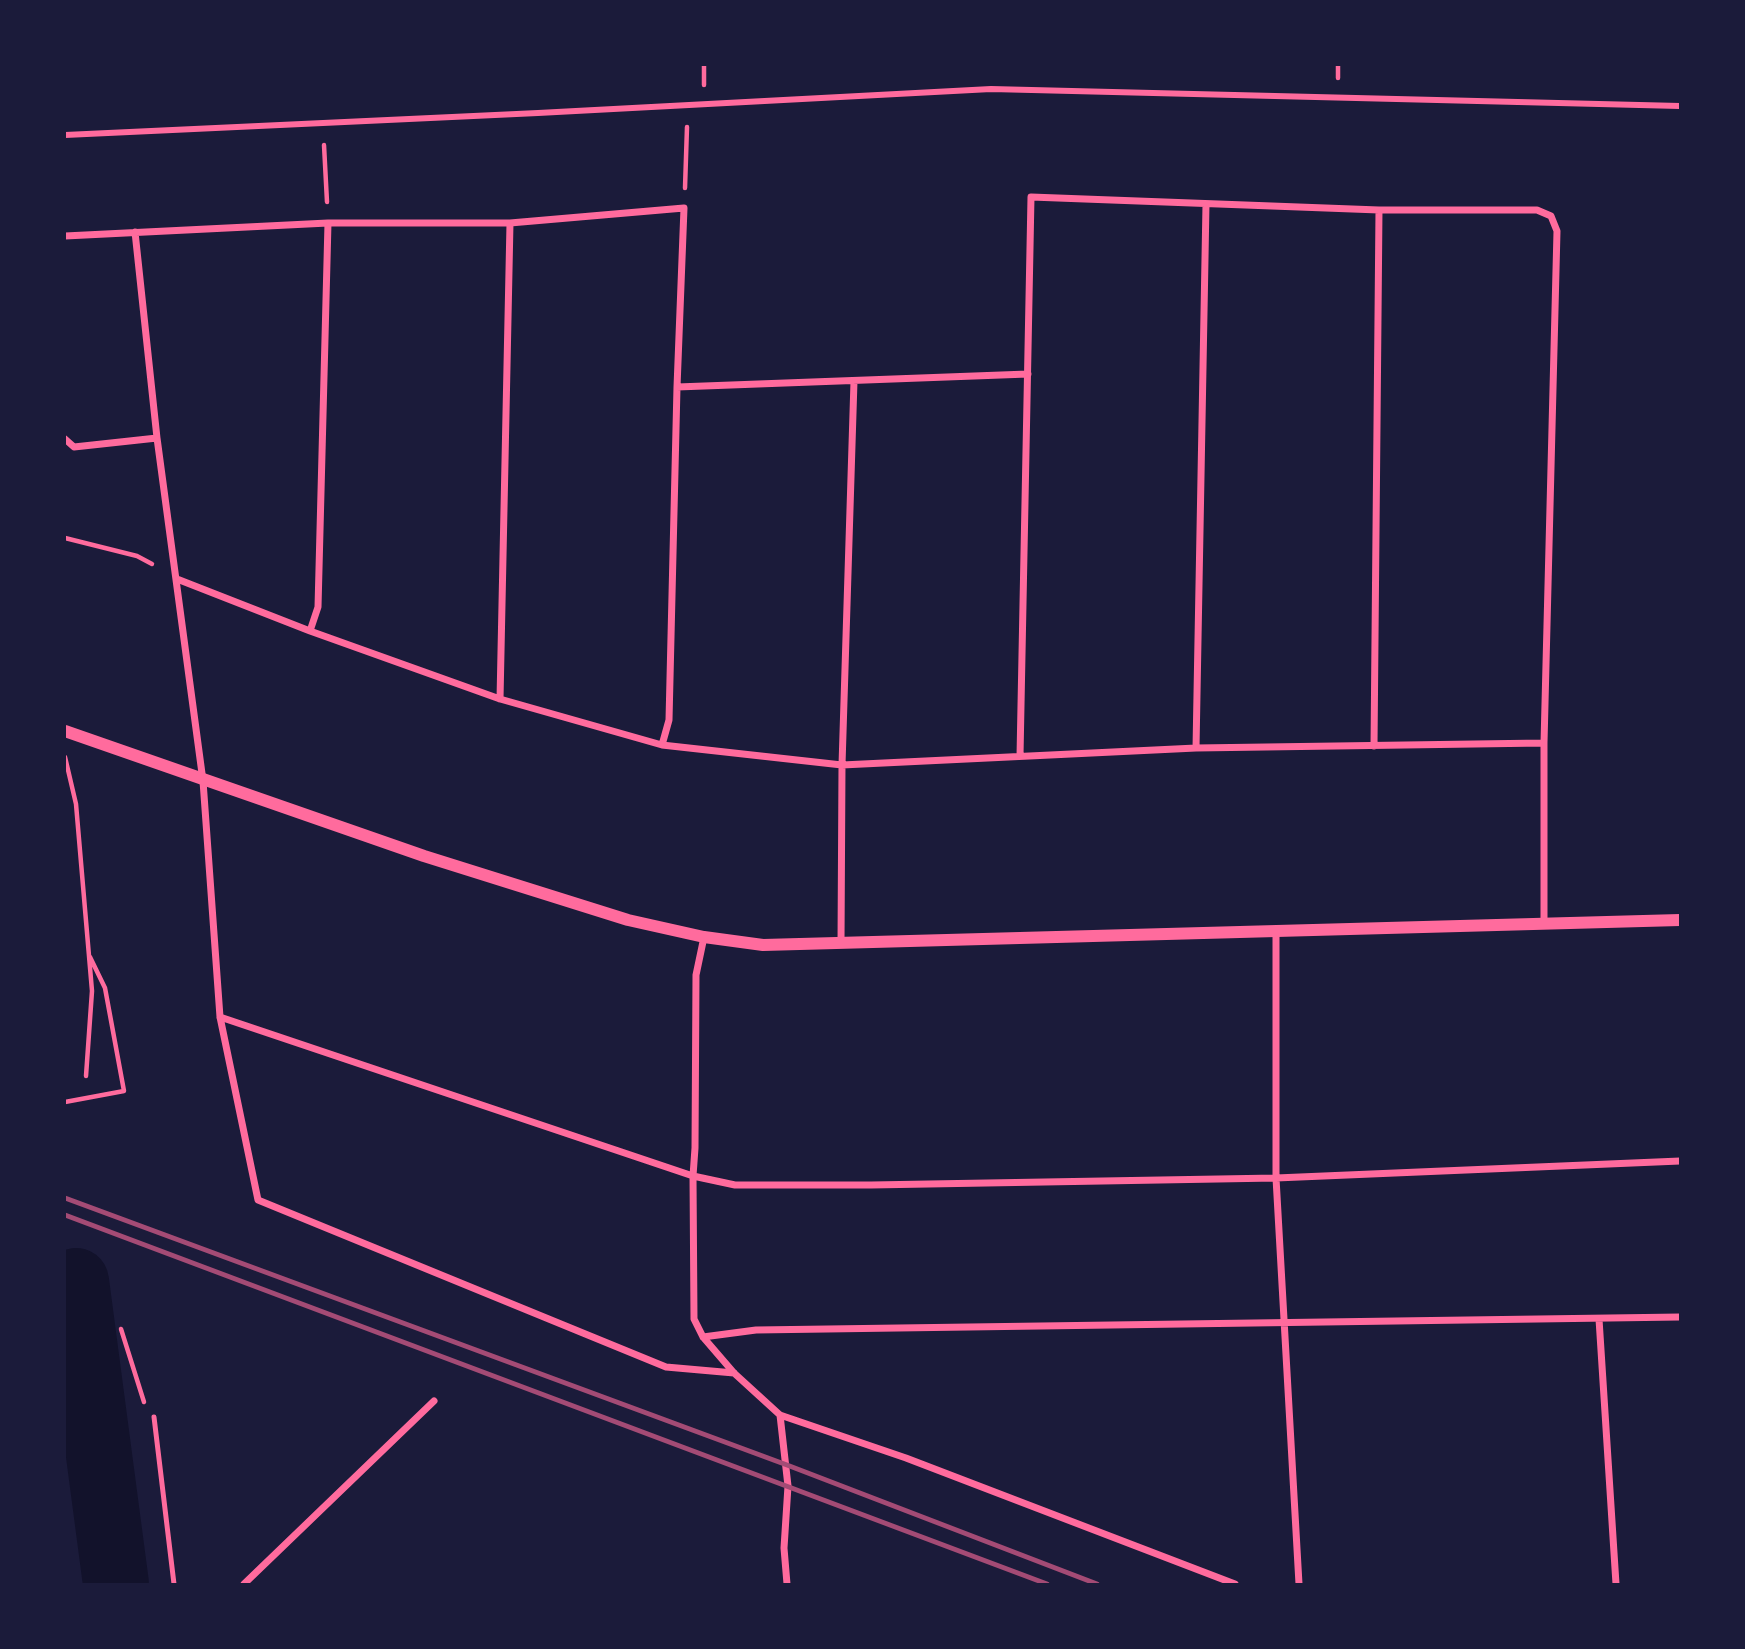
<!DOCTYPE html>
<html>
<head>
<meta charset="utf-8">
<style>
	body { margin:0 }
	#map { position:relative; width:1745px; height:1649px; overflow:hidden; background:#1b1b3a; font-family:"Varela Round",sans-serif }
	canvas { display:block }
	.frame { position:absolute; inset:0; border:66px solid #1b1b3a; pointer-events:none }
</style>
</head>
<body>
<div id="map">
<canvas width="1745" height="1649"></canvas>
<div class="frame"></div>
</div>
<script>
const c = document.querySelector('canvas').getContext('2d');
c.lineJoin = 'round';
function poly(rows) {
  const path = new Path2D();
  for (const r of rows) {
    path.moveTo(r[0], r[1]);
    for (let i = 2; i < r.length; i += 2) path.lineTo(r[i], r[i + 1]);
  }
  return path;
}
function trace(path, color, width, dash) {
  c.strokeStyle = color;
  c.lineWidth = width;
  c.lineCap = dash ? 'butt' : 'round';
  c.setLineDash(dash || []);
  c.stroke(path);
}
const river = poly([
	[76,1281,116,1584]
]);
const path = poly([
	[1338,78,1338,65],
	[704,85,704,65],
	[324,145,327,202],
	[685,188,687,127],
	[65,538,137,556,152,564],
	[65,757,76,804,92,991,86,1076],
	[65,1102,124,1091,105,988,90,957],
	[121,1329,144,1402]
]);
const service = poly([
	[154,1417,174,1584]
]);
const pedestrian = poly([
	[65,135,538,113,991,89,1680,106]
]);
const minor = poly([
	[135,232,157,438,203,781,220,1017,258,1200,666,1367,734,1373],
	[65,236,328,223],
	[677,387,1028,374],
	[65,439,74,447,157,438],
	[177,579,310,631,500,699,662,745,842,765,1196,748,1544,743],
	[310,631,318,607,328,223,510,223,684,208,677,387,669,720,662,745],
	[500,699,510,223],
	[1374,746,1379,210],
	[1196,748,1206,204],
	[1020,756,1031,197,1379,210,1537,210,1551,216,1557,231,1544,743,1544,925],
	[1276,932,1276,1178,1299,1584],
	[704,937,696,975,695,1148,693,1176,694,1319,703,1337,734,1373,780,1415,906,1458,1235,1584],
	[841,943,842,765,854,381],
	[220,1017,693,1176,735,1185,871,1185,1276,1178,1680,1161],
	[1599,1319,1616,1584],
	[703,1337,756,1330,1680,1317],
	[780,1415,788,1486,784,1548,787,1584],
	[244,1584,434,1401]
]);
const tertiary = poly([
	[65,731,424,856,628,920,704,937,763,945,1680,920]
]);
const rail = poly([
	[65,1198,787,1465,1097,1584],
	[65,1215,1047,1584]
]);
trace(river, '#12122b', 66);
trace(path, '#ff6b9d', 4.5);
trace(service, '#ff6b9d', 5);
trace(pedestrian, '#ff6b9d', 6);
trace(minor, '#ff6b9d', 7);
trace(tertiary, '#ff6b9d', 12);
trace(rail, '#a44b75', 5);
</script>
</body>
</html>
